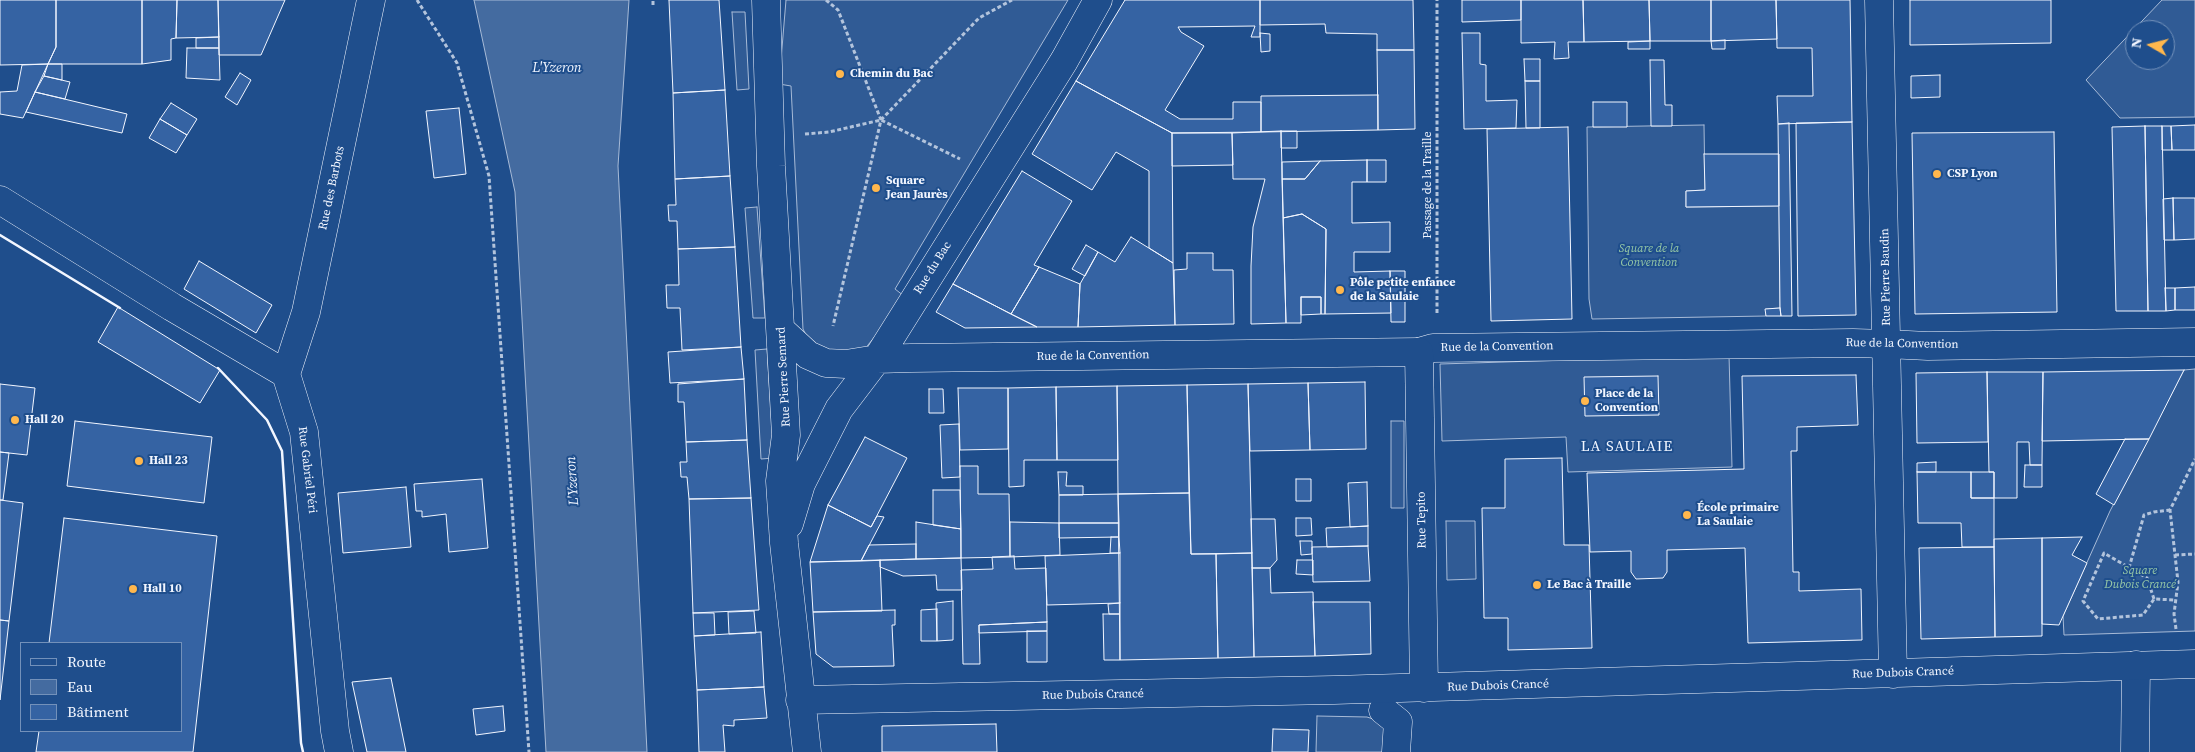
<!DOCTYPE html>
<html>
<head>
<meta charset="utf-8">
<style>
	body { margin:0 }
	#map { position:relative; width:2195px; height:752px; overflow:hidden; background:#1f4e8c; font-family:"Source Serif 4",serif }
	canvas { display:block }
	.legend { position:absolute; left:20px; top:642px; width:162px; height:90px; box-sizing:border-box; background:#1f4e8c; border:1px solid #7391ba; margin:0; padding:6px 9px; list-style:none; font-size:15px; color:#f2f6ff }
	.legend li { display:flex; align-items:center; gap:10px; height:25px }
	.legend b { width:25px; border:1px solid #7391ba }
	.north { position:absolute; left:2125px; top:20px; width:50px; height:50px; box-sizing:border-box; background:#1f4e8c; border:1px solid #7391ba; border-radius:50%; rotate:278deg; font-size:14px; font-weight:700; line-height:20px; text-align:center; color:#f2f6ff }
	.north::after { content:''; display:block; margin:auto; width:18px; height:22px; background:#ffb74d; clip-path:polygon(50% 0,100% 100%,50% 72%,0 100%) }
</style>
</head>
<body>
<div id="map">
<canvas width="2195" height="752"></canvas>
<ul class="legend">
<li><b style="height:6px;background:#1f4e8c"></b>Route</li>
<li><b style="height:14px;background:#446ba0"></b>Eau</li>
<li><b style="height:14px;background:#3563a3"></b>Bâtiment</li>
</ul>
<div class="north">N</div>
</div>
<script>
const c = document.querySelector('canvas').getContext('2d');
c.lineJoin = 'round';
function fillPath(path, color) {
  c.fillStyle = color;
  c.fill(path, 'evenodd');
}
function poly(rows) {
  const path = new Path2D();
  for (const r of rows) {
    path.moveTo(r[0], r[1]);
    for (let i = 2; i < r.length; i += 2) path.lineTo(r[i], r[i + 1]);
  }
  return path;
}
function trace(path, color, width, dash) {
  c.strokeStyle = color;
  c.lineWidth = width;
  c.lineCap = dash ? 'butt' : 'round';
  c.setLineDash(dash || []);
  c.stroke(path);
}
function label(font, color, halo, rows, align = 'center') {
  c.font = font + ' "Source Serif 4",serif';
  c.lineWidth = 4;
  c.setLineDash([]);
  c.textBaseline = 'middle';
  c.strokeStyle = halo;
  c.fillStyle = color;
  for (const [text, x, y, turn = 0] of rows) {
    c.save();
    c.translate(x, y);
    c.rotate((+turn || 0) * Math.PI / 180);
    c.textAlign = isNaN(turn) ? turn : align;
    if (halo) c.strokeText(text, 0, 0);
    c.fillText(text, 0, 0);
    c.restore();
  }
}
const built = poly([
	[786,0,1068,0,895,289,904,296,888,320,864,350,838,357,808,339,803,329,791,86,779,84,786,0],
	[2162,0,2195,0,2195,117,2120,118,2086,80,2162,0],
	[2135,30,2165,30,2165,60,2135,60,2135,30],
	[732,12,745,12,749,89,737,90,732,12],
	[1704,125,1705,190,1686,191,1686,207,1779,206,1780,308,1766,309,1766,316,1592,319,1589,299,1587,127,1704,125],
	[757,207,765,318,753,318,745,208,757,207],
	[767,349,774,458,761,459,755,350,767,349],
	[1729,355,1732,467,1568,472,1566,437,1442,441,1440,364,1729,355],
	[2195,369,2195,631,2064,635,2063,616,2110,511,2184,370,2195,369],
	[1391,421,1404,421,1404,508,1391,508,1391,421],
	[1446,521,1475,521,1476,579,1447,580,1446,521],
	[1317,716,1367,717,1385,723,1383,752,1316,752,1317,716]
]);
const water = poly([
	[474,0,629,0,618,166,647,752,546,752,515,192,474,0]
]);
const building = poly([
	[0,0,56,0,56,47,48,64,0,65,0,0],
	[56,0,142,0,142,64,48,64,56,47,56,0],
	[142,0,177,0,176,38,171,39,171,60,142,64,142,0],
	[177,0,218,0,219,37,176,38,177,0],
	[218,0,285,0,261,55,219,55,218,0],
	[669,0,719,0,725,90,673,93,669,0],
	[1125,0,1260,0,1260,37,1251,37,1255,26,1178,27,1181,32,1204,46,1165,110,1180,119,1233,119,1233,102,1261,102,1261,132,1172,133,1076,81,1125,0],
	[1260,0,1413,0,1414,50,1377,50,1377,34,1326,33,1325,24,1260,25,1260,0],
	[1462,0,1521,0,1521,20,1462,22,1462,0],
	[1521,0,1583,0,1584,42,1568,42,1569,58,1554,59,1555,42,1521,43,1521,0],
	[1583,0,1649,0,1650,41,1584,42,1583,0],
	[1649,0,1711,0,1711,41,1650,41,1649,0],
	[1711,0,1776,0,1777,39,1711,41,1711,0],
	[1776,0,1850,0,1852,122,1778,124,1777,96,1813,96,1812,48,1777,48,1776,0],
	[1910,0,2051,0,2051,43,1910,45,1910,0],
	[1260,33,1270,34,1270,51,1261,52,1260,33],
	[1462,33,1480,33,1480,64,1486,65,1486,101,1517,100,1516,128,1464,129,1462,33],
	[219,37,219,48,196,48,196,38,219,37],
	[1725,40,1725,49,1712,49,1711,41,1725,40],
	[1650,41,1650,49,1628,49,1628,42,1650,41],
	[187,48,219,48,220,80,186,78,187,48],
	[1377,50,1414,50,1415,129,1378,130,1377,50],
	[1524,59,1540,59,1540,81,1525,81,1524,59],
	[1650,60,1664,60,1665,105,1672,105,1672,126,1651,126,1650,60],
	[48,64,23,118,0,114,0,92,17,91,22,65,48,64],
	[48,64,62,64,62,80,44,76,48,64],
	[240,73,251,80,237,105,225,97,240,73],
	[1940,75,1940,97,1911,98,1911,76,1940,75],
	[44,76,70,82,65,99,35,92,44,76],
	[1076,81,1172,133,1173,263,1149,248,1149,171,1116,152,1092,190,1032,154,1076,81],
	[1525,81,1540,81,1540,128,1526,128,1525,81],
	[725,90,730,176,675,179,673,93,725,90],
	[35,92,127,114,122,133,26,112,35,92],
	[1378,95,1378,130,1261,132,1261,96,1378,95],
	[1593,102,1627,102,1627,127,1593,127,1593,102],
	[171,103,197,119,187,135,160,119,171,103],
	[459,108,466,174,434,178,426,111,459,108],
	[160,119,187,135,176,153,149,138,160,119],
	[1852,122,1856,315,1798,316,1796,123,1852,122],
	[1789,123,1792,316,1781,316,1780,308,1778,124,1789,123],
	[2195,125,2195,150,2172,150,2171,126,2195,125],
	[2145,126,2148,311,2116,311,2112,127,2145,126],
	[2145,126,2162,126,2166,311,2148,311,2145,126],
	[2162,126,2171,126,2172,150,2162,150,2162,126],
	[1568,127,1572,319,1491,321,1487,129,1568,127],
	[1281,131,1297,131,1297,148,1281,148,1281,131],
	[1281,131,1286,323,1251,324,1251,266,1253,227,1265,179,1233,179,1232,133,1281,131],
	[2054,132,2057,312,1915,314,1912,133,2054,132],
	[1172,133,1232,133,1233,165,1172,166,1172,133],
	[1704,154,1779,154,1779,206,1686,207,1686,191,1705,190,1704,154],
	[1367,160,1386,160,1386,182,1367,182,1367,160],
	[1367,160,1367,182,1352,182,1352,223,1390,222,1390,252,1354,252,1354,272,1390,271,1391,313,1325,314,1326,229,1302,214,1283,218,1282,179,1305,179,1320,161,1367,160],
	[1320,161,1305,179,1282,179,1282,162,1320,161],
	[1022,171,1072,201,1034,265,1039,267,1011,314,953,284,1022,171],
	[730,176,735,247,678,249,677,221,669,221,668,205,676,205,675,179,730,176],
	[2173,198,2174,240,2164,240,2163,199,2173,198],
	[2173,198,2195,198,2195,239,2174,240,2173,198],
	[1302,214,1326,229,1325,314,1321,314,1321,297,1301,297,1301,323,1286,323,1283,218,1302,214],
	[1131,237,1173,263,1175,325,1078,327,1080,284,1098,252,1115,262,1131,237],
	[1086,245,1098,252,1085,276,1072,269,1086,245],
	[735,247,741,347,682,350,680,308,667,308,666,285,679,285,678,249,735,247],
	[1187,253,1213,253,1213,270,1233,270,1234,324,1175,325,1174,270,1187,269,1187,253],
	[199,261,272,305,256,333,184,289,199,261],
	[1039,267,1080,284,1078,327,1037,327,1011,314,1039,267],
	[1390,271,1405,271,1405,322,1391,322,1390,271],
	[953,284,1011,314,1037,327,965,328,936,312,953,284],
	[2195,287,2195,310,2175,310,2175,288,2195,287],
	[2165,288,2175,288,2175,310,2166,311,2165,288],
	[1301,297,1321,297,1321,314,1301,315,1301,297],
	[118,307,220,370,200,403,98,342,118,307],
	[1780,308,1781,316,1766,316,1765,309,1780,308],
	[741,347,744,379,670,383,668,352,741,347],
	[2184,370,2149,439,2042,441,2043,372,2184,370],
	[1987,372,2043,372,2042,465,2030,465,2029,442,2017,442,2017,498,1994,498,1994,472,1989,472,1987,372],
	[1987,372,1988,442,1917,443,1916,373,1987,372],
	[1856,375,1858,425,1797,427,1797,451,1791,451,1793,572,1799,572,1799,591,1861,589,1862,640,1748,643,1745,548,1667,550,1667,572,1663,578,1636,579,1631,572,1631,551,1590,552,1587,473,1744,469,1742,376,1856,375],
	[1658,376,1659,415,1585,416,1584,377,1658,376],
	[744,379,747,440,686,442,684,402,678,402,678,384,744,379],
	[1365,382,1366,449,1310,450,1308,383,1365,382],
	[1308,383,1310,450,1250,451,1248,384,1308,383],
	[0,384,35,388,27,455,0,452,0,384],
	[1248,384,1252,553,1191,554,1187,385,1248,384],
	[1187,385,1189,493,1118,494,1117,386,1187,385],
	[1117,386,1118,460,1057,460,1056,387,1117,386],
	[1056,387,1057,460,1024,460,1024,486,1009,487,1008,388,1056,387],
	[958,388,1008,388,1008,449,960,450,958,388],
	[929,389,943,389,944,413,929,413,929,389],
	[75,421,212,437,204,503,67,486,75,421],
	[959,424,960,477,942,478,940,425,959,424],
	[865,437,907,458,871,527,828,505,865,437],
	[2125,439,2149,439,2114,505,2096,494,2125,439],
	[747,440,751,498,689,499,687,477,681,477,680,462,687,462,686,442,747,440],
	[0,452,9,453,3,500,0,500,0,452],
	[1562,458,1564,545,1589,545,1592,648,1508,650,1508,618,1484,618,1482,508,1505,508,1505,459,1562,458],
	[1936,462,1936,472,1917,472,1917,463,1936,462],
	[2025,465,2042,465,2042,487,2024,487,2025,465],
	[960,466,978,466,978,494,1009,494,1010,557,961,558,960,466],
	[1058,472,1067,472,1066,486,1083,486,1083,495,1059,495,1058,472],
	[1917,472,1971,472,1971,498,1994,498,1994,547,1962,547,1961,523,1918,523,1917,472],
	[1971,472,1994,472,1994,498,1971,498,1971,472],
	[482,479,488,548,449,552,446,514,422,517,422,511,416,511,414,484,482,479],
	[1296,479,1311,479,1311,501,1296,501,1296,479],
	[1367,482,1368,526,1350,527,1348,483,1367,482],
	[406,487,411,547,343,553,338,493,406,487],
	[933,490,960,490,961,529,933,525,933,490],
	[1189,493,1191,554,1216,554,1218,658,1120,660,1118,494,1189,493],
	[1118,494,1119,523,1059,523,1059,495,1118,494],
	[751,498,759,610,693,613,689,499,751,498],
	[0,500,23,503,9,621,0,620,0,500],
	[828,505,871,527,877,516,884,517,861,561,810,562,828,505],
	[64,518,217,536,193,752,36,752,39,731,181,731,181,643,49,643,64,518],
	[1296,518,1311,518,1312,535,1296,536,1296,518],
	[1251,519,1275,519,1277,560,1270,568,1252,568,1251,519],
	[916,522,961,529,961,558,916,559,916,522],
	[1010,522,1059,523,1060,555,1010,557,1010,522],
	[1059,523,1119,523,1119,537,1059,538,1059,523],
	[1368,526,1368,546,1327,547,1326,528,1368,526],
	[1111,537,1119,537,1120,553,1110,553,1111,537],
	[2082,537,2072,555,2087,563,2059,625,2042,624,2042,538,2082,537],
	[2042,538,2042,636,1995,637,1994,539,2042,538],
	[1300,541,1312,541,1312,554,1301,555,1300,541],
	[916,544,916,559,861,561,869,545,916,544],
	[1368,546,1370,581,1313,582,1312,547,1368,546],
	[1994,547,1995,637,1921,639,1919,548,1994,547],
	[1120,553,1120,603,1047,605,1045,556,1120,553],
	[1252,553,1254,657,1218,658,1216,554,1252,553],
	[1014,556,1015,569,1046,568,1047,622,979,625,980,664,963,664,961,570,993,569,992,557,1014,556],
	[961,558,962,590,937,590,936,575,903,576,880,567,880,560,961,558],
	[880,560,882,611,813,612,810,562,880,560],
	[1297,560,1313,560,1313,575,1296,574,1297,560],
	[1252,568,1270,568,1271,593,1313,592,1315,656,1254,657,1252,568],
	[953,601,953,640,937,641,936,603,953,601],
	[1313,602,1370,602,1371,654,1315,656,1313,602],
	[1120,603,1120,614,1109,614,1108,604,1120,603],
	[937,609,937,641,921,641,921,610,937,609],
	[895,610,895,625,892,625,894,666,833,667,816,654,813,612,895,610],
	[754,611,756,633,729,634,728,612,754,611],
	[693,613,714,613,715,635,694,636,693,613],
	[1103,614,1120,614,1120,660,1104,660,1103,614],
	[0,620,9,621,0,700,0,620],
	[1047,622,1047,631,979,633,979,625,1047,622],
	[1027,631,1047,631,1047,662,1027,662,1027,631],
	[761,632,764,687,697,690,694,636,761,632],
	[391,678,406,752,367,752,352,682,391,678],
	[764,687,767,718,734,720,734,726,723,725,725,752,699,752,697,690,764,687],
	[503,706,505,731,476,735,473,709,503,706],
	[996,724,997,752,882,752,882,726,996,724],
	[1273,729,1309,730,1308,752,1272,752,1273,729]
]);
const path = poly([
	[417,0,457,63,489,176,529,752],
	[826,0,838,10,881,120,833,326],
	[653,5,653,0],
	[881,120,979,18,1012,0],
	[805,134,829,132,881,120,960,159],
	[1437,313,1437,0],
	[2175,555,2195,554],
	[2129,568,2144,515,2154,512,2170,510],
	[2154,599,2147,578,2104,553,2083,601,2098,619,2143,615,2154,599,2175,600],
	[2176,629,2174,614,2178,582,2170,510,2195,459]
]);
const pedestrian = poly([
	[1419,352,1433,348,1853,343,1887,344],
	[1383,710,1398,722,1396,752],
	[2135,752,2136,665]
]);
const minor = poly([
	[766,0,771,166,786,435,780,481,784,543,807,752],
	[1879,0,1893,674],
	[0,200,172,307,286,374,304,432,335,731,339,752],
	[782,331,808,355,826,363,846,364,877,359,911,358,1419,352,1424,688],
	[1887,344,1928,346,2195,342],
	[286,374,306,312,371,0],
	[789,524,801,484,839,409,877,359,1064,61,1098,0],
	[800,700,1334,690,2195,664]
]);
const wall = poly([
	[0,235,120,308],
	[218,368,267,420,282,451,301,743,303,752]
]);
const markers = [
	[840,74,5,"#ffb74d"],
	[1937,174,5,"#ffb74d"],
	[876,188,5,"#ffb74d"],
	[1340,290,5,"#ffb74d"],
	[1585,401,5,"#ffb74d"],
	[15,420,5,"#ffb74d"],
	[139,461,5,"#ffb74d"],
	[1687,515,5,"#ffb74d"],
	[1537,585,5,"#ffb74d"],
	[133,589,5,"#ffb74d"]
];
const poiNames = [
	["Chemin du Bac",850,74],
	["CSP Lyon",1947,174],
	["Square",886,181],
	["Jean Jaurès",886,195],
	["Pôle petite enfance",1350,283],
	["de la Saulaie",1350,297],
	["Place de la",1595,394],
	["Convention",1595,408],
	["Hall 20",25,420],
	["Hall 23",149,461],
	["École primaire",1697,508],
	["La Saulaie",1697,522],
	["Le Bac à Traille",1547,585],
	["Hall 10",143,589]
];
const streetNames = [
	["Passage de la Traille",1428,185,-90],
	["Rue des Barbots",332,188,-78],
	["Rue du Bac",933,268,-58],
	["Rue Pierre Baudin",1886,277,-91],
	["Rue de la Convention",1902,344,1],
	["Rue de la Convention",1497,347,-1],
	["Rue de la Convention",1093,356,-1],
	["Rue Pierre Semard",784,377,-93],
	["Rue Gabriel Péri",307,470,83],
	["Rue Tepito",1422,520,-91],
	["Rue Dubois Crancé",1903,673,-2],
	["Rue Dubois Crancé",1498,686,-2],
	["Rue Dubois Crancé",1093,695,-1]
];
const parkNames = [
	["Square de la",1649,249],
	["Convention",1649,263],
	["Square",2140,571],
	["Dubois Crancé",2140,585]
];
const waterNames = [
	["L'Yzeron",557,68],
	["L'Yzeron",573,481,-94]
];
const quarterNames = [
	["LA SAULAIE",1627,447]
];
fillPath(built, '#305b95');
trace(built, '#a8bbd7', 1);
fillPath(water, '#446ba0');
trace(water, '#a8bbd7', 1);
fillPath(building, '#3563a3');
trace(building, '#f2f6ff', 1);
trace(pedestrian, '#f2f6ff', 29);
trace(minor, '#f2f6ff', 29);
trace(path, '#b3c4dc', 3, [4, 2.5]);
trace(pedestrian, '#1f4e8c', 28);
trace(minor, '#1f4e8c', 28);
trace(wall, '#f2f6ff', 2.5);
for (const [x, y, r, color] of markers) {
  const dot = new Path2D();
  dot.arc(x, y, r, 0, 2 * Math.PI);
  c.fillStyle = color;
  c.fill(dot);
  trace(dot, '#1f4e8c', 2);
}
label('bold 12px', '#f2f6ff', '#1f4e8c', poiNames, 'left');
label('12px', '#f2f6ff', '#1f4e8c', streetNames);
label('italic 12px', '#97c8a6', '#1f4e8c', parkNames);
label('italic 14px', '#f2f6ff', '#1f4e8c', waterNames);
c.letterSpacing = '1px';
label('15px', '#f2f6ff', '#1f4e8c', quarterNames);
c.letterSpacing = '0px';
</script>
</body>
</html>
